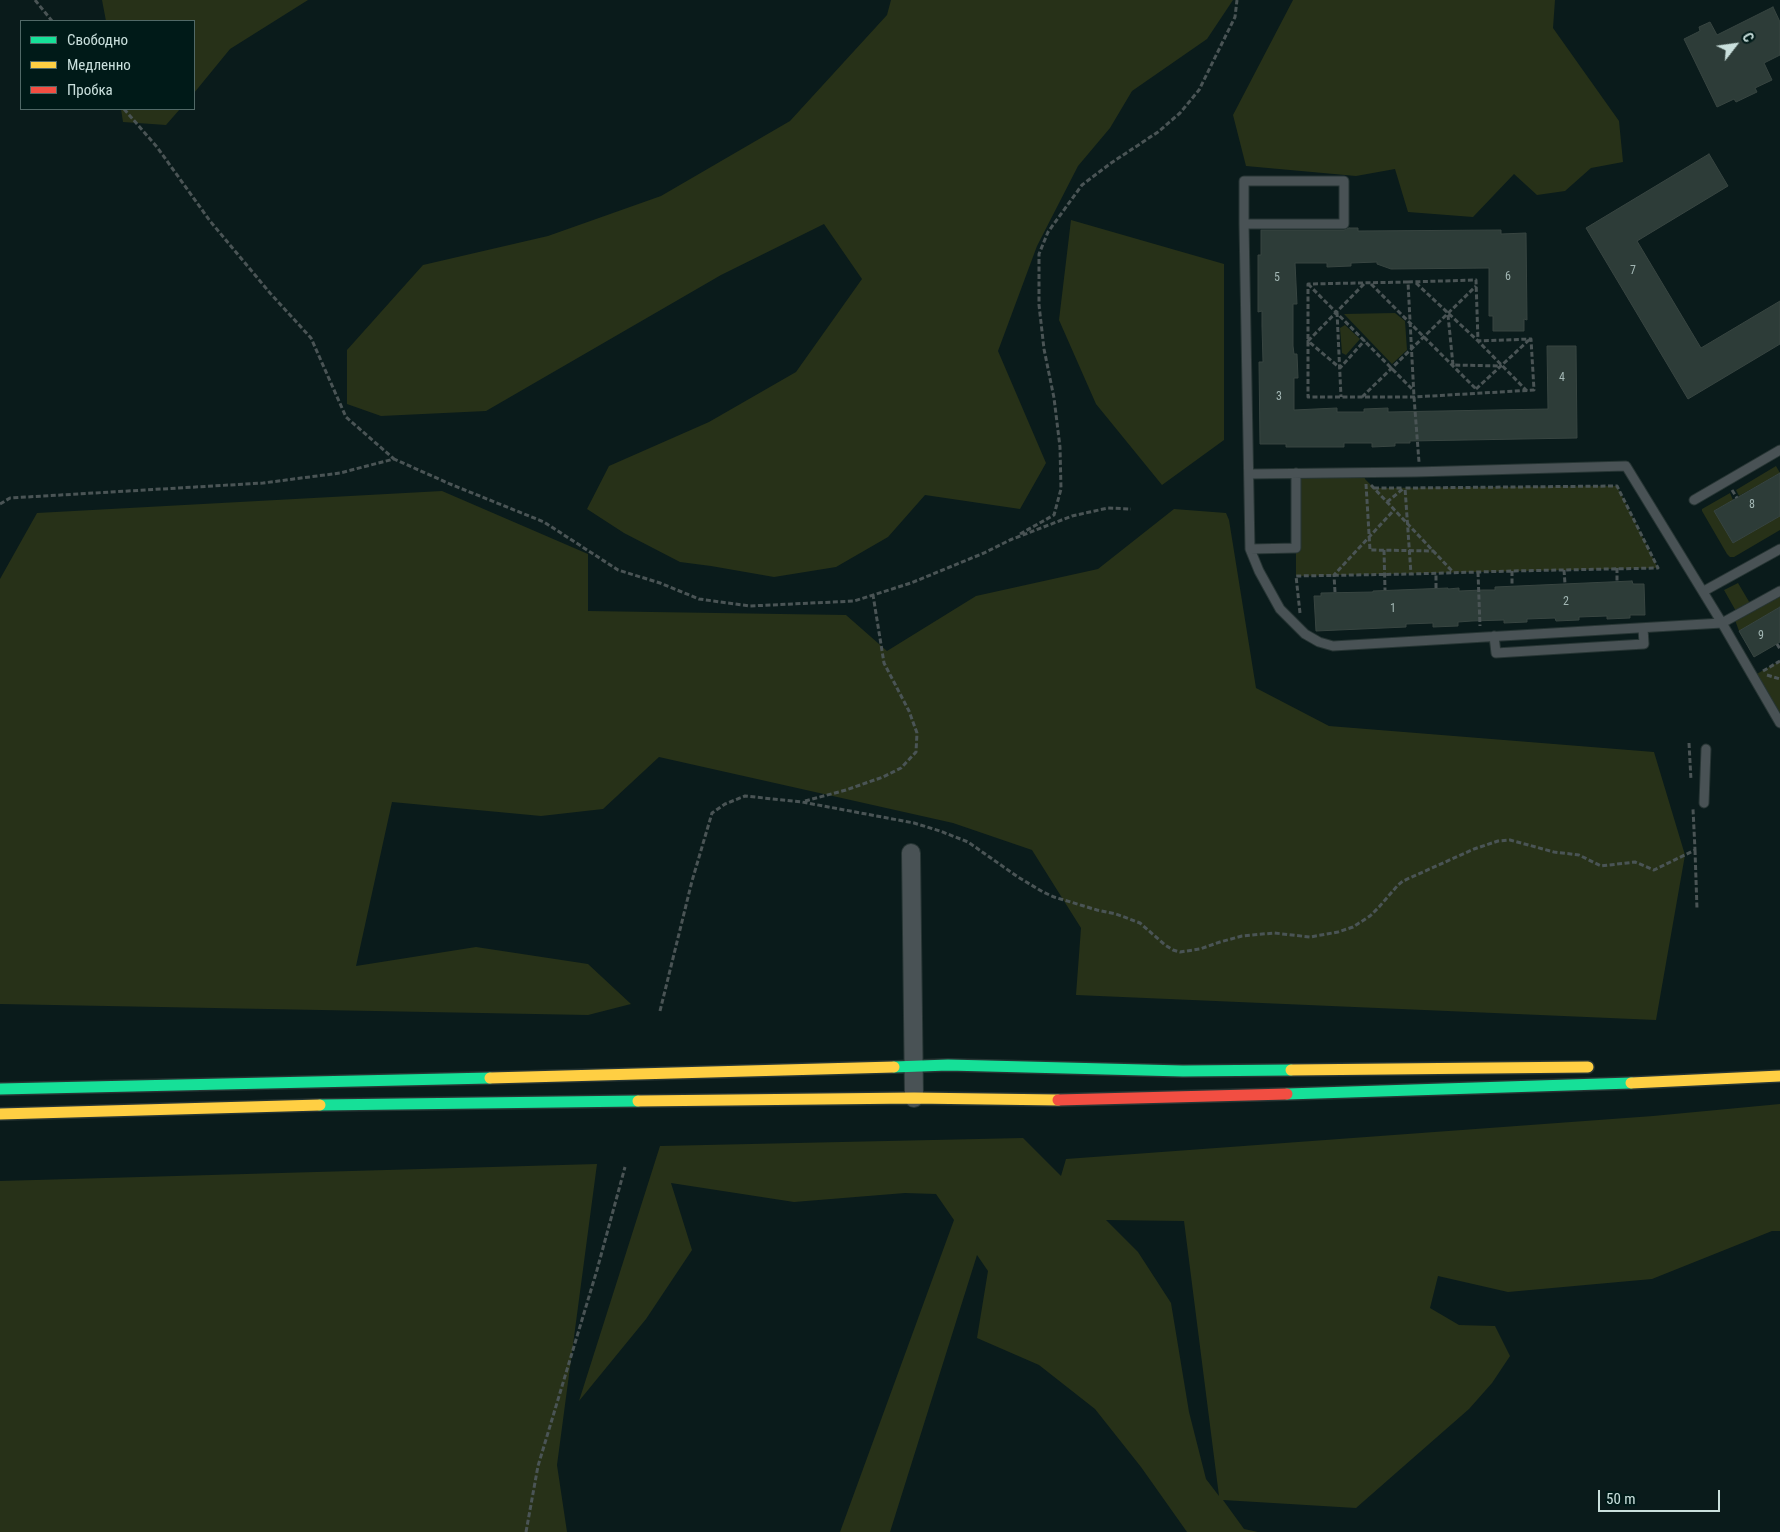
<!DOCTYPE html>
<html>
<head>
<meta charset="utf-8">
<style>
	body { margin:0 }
	#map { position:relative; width:1780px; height:1532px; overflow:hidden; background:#0a1b1b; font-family:"Roboto Condensed",sans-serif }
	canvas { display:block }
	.legend { position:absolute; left:20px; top:20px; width:175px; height:90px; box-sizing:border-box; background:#001a18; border:1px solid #516967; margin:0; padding:6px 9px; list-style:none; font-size:15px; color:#cae0dd }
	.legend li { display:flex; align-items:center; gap:10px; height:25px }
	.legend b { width:25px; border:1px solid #516967 }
	.north { position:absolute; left:1710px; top:20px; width:50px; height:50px; -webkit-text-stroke:4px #001a18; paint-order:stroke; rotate:60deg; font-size:14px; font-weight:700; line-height:20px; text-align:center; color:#cae0dd }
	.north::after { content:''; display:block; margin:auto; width:18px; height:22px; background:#cae0dd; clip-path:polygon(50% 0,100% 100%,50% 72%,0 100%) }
	.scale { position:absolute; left:1598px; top:1490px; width:122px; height:22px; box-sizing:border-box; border:2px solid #cae0dd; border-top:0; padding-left:6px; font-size:15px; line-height:18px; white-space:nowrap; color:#cae0dd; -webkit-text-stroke:4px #001a18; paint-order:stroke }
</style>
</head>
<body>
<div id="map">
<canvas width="1780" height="1532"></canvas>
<ul class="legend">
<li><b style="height:6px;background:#16e098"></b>Свободно</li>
<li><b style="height:6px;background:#ffcf43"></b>Медленно</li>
<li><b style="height:6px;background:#f24e42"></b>Пробка</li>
</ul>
<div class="north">С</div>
<div class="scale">50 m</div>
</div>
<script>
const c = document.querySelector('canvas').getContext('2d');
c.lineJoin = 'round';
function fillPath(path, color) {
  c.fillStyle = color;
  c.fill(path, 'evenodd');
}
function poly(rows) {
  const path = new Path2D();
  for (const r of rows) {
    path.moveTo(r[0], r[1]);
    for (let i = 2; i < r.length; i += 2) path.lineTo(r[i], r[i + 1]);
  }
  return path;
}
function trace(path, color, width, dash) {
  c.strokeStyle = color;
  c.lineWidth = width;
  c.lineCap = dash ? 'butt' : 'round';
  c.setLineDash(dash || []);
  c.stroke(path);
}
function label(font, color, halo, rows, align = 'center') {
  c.font = font + ' "Roboto Condensed",sans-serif';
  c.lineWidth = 4.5;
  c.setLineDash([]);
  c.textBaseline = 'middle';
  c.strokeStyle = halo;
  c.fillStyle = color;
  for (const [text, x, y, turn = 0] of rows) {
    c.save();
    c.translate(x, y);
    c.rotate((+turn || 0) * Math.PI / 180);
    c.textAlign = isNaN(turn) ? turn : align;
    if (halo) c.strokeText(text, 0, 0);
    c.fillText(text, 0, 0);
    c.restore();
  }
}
const green = poly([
	[102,0,308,0,230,49,194,93,194,21,106,21],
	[891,0,1233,0,1207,39,1132,91,1110,128,1078,166,1037,246,998,351,1046,463,1020,509,925,495,888,537,836,567,774,577,711,566,680,562,624,533,587,509,609,466,709,422,796,372,862,279,824,224,721,275,486,411,381,416,347,404,347,350,423,265,548,236,661,196,790,121,887,15],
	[1293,0,1555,0,1553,28,1619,121,1623,162,1591,168,1565,191,1537,195,1514,174,1473,217,1408,212,1395,169,1356,176,1246,166,1233,115],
	[121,109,180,109,166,125,123,122],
	[1071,220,1224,264,1224,440,1162,485,1096,404,1059,320],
	[1395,313,1405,321,1407,350,1392,364,1344,314],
	[1345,325,1360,339,1346,355,1342,353,1340,328],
	[1776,466,1780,473,1739,496,1736,490],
	[1296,473,1364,473,1365,479,1374,488,1617,486,1658,568,1296,576],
	[442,491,588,554,588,611,846,615,887,651,976,596,1098,569,1174,509,1226,513,1229,520,1256,688,1329,726,1654,752,1685,855,1656,1020,1076,995,1081,928,1032,850,953,823,659,757,603,809,541,816,392,802,356,966,476,947,588,964,631,1004,588,1015,0,1004,0,579,37,513],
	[1730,493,1733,500,1714,511,1733,543,1780,516,1780,530,1734,557,1730,557,1727,554,1702,511,1702,509],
	[1738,583,1751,605,1737,613,1724,590],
	[1780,593,1780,607,1739,631,1735,620],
	[1780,661,1780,723,1753,676],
	[1780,1104,1780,1231,1772,1231,1652,1279,1508,1292,1438,1276,1430,1308,1459,1325,1495,1326,1510,1356,1492,1383,1469,1409,1356,1508,1223,1500,1244,1529,1258,1532,1187,1532,1141,1467,1095,1409,1039,1365,977,1338,988,1271,977,1255,890,1532,840,1532,954,1220,936,1194,905,1193,794,1202,671,1183,692,1250,646,1319,579,1401,660,1146,1023,1138,1061,1176,1066,1159,1653,1116],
	[1106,1220,1184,1221,1219,1496,1206,1479,1189,1412,1171,1303,1138,1252],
	[597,1164,557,1465,567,1532,0,1532,0,1181]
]);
const building = poly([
	[1773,7,1780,22,1780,55,1764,63,1772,80,1755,88,1757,92,1736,102,1734,99,1717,107,1684,39,1700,31,1699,27,1710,22,1717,35,1773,7],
	[1709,154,1728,186,1637,241,1701,348,1780,301,1780,344,1688,399,1586,228,1709,154],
	[1349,228,1358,228,1358,231,1501,230,1501,234,1526,233,1527,320,1524,319,1524,331,1493,331,1493,316,1489,316,1489,268,1391,269,1377,264,1377,262,1351,263,1351,266,1327,267,1327,263,1295,263,1297,304,1293,304,1293,346,1294,354,1297,354,1298,378,1294,378,1294,410,1337,408,1337,412,1364,412,1364,409,1388,408,1388,412,1548,409,1547,346,1576,346,1577,438,1410,441,1410,443,1395,443,1395,446,1372,447,1372,443,1344,443,1344,447,1286,447,1286,444,1260,444,1259,362,1263,362,1262,326,1262,311,1258,312,1258,255,1261,255,1261,230,1344,230,1349,228],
	[1780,473,1780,516,1733,543,1714,511,1780,473],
	[1632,581,1633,584,1644,584,1645,615,1630,615,1630,618,1607,619,1607,616,1579,617,1579,620,1556,621,1555,618,1527,619,1527,622,1504,623,1504,620,1472,621,1458,622,1458,626,1433,627,1433,623,1406,624,1406,627,1316,631,1314,596,1321,596,1321,593,1373,592,1373,591,1448,588,1448,589,1459,588,1459,591,1483,590,1495,590,1495,587,1632,581],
	[1780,607,1780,642,1754,657,1739,631,1780,607]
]);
const path = poly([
	[35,0,52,21],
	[124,109,157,147,210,221,270,293,311,338,346,417,394,459],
	[1408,282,1308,284,1308,397,1414,397,1534,390,1531,339,1478,341,1476,280,1408,282,1414,397,1419,462],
	[1416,283,1478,341,1527,391],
	[1308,284,1413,390],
	[1364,284,1308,341,1340,368,1365,340],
	[1371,284,1476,389],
	[1337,312,1341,397],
	[1448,315,1453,365,1502,366],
	[1476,389,1530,339],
	[1362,397,1476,286],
	[1366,484,1370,550,1434,551],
	[1371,485,1453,572],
	[1374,488,1404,488],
	[1732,490,1737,498],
	[1387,502,1404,488],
	[0,504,10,498,263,483,340,473,394,459,450,484,544,522,618,570,660,583,699,599,750,606,854,601,911,583,984,553,1010,540,1072,516,1108,508,1131,509],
	[1020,534,1054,515,1061,489,1060,447,1054,398,1044,349,1039,305,1039,254,1048,232,1082,185,1111,163,1158,132,1180,113,1199,90,1235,17,1237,0],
	[1384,550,1385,590],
	[1617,568,1617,582],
	[1564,570,1565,584],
	[1512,571,1512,586],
	[1478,572,1480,626],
	[1436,588,1436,573],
	[1335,592,1334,575,1394,510],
	[1300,613,1296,576,1411,574,1512,571,1658,568,1617,486,1405,488,1411,574],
	[1777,644,1780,649],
	[1763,671,1780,661],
	[1767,675,1780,679],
	[1689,743,1691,780],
	[805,801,846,790,883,777,901,768,916,752,917,733,909,711,884,663,873,595],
	[1695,850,1697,909],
	[660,1011,692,881,712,813,725,804,745,796,802,802,914,823,940,831,968,842,1018,877,1043,892,1054,897,1097,910,1116,914,1140,923,1165,945,1173,950,1180,952,1200,949,1220,942,1242,936,1274,933,1310,937,1338,932,1353,927,1370,916,1379,907,1398,885,1403,881,1474,849,1498,841,1510,840,1554,852,1579,855,1601,866,1635,862,1654,870,1695,850,1693,809],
	[526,1532,538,1466,597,1270,625,1167]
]);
const lane = poly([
	[1244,224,1344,224,1344,181,1244,181,1244,224,1250,549,1259,571,1280,609,1305,634,1319,642,1333,646,1722,623,1780,723],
	[1249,474,1415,472,1626,466,1722,623,1780,591],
	[1694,500,1780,450],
	[1250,549,1296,548,1296,473],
	[1704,591,1780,549],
	[1494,636,1496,653,1644,644,1643,628],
	[1704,803,1706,749]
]);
const street = poly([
	[911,853,914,1098]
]);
const fast = poly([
	[894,1067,948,1065,1183,1071,1291,1070],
	[0,1089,490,1078],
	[1287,1094,1631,1083],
	[320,1105,638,1101]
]);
const slow = poly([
	[1291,1070,1588,1067],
	[490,1078,894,1067],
	[1631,1083,1780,1076],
	[638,1101,914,1098,1058,1100],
	[0,1114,320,1105]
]);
const jam = poly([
	[1058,1100,1287,1094]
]);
const numberNames = [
	["7",1633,271],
	["6",1508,277],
	["5",1277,278],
	["4",1562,378],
	["3",1279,397],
	["8",1752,505],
	["2",1566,602],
	["1",1393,609],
	["9",1761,636]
];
fillPath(green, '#273118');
fillPath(building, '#2d3c38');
trace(building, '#384541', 1);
trace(lane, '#273534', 11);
trace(street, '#273534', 20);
trace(fast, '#273534', 14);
trace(slow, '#273534', 14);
trace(jam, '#273534', 14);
trace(path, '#4a5455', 3, [5, 2.5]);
trace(lane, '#495255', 9);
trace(street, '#495255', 18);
trace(fast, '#16e098', 11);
trace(slow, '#ffcf43', 11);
trace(jam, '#f24e42', 11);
label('12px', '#a3b7b4', null, numberNames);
</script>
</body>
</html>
